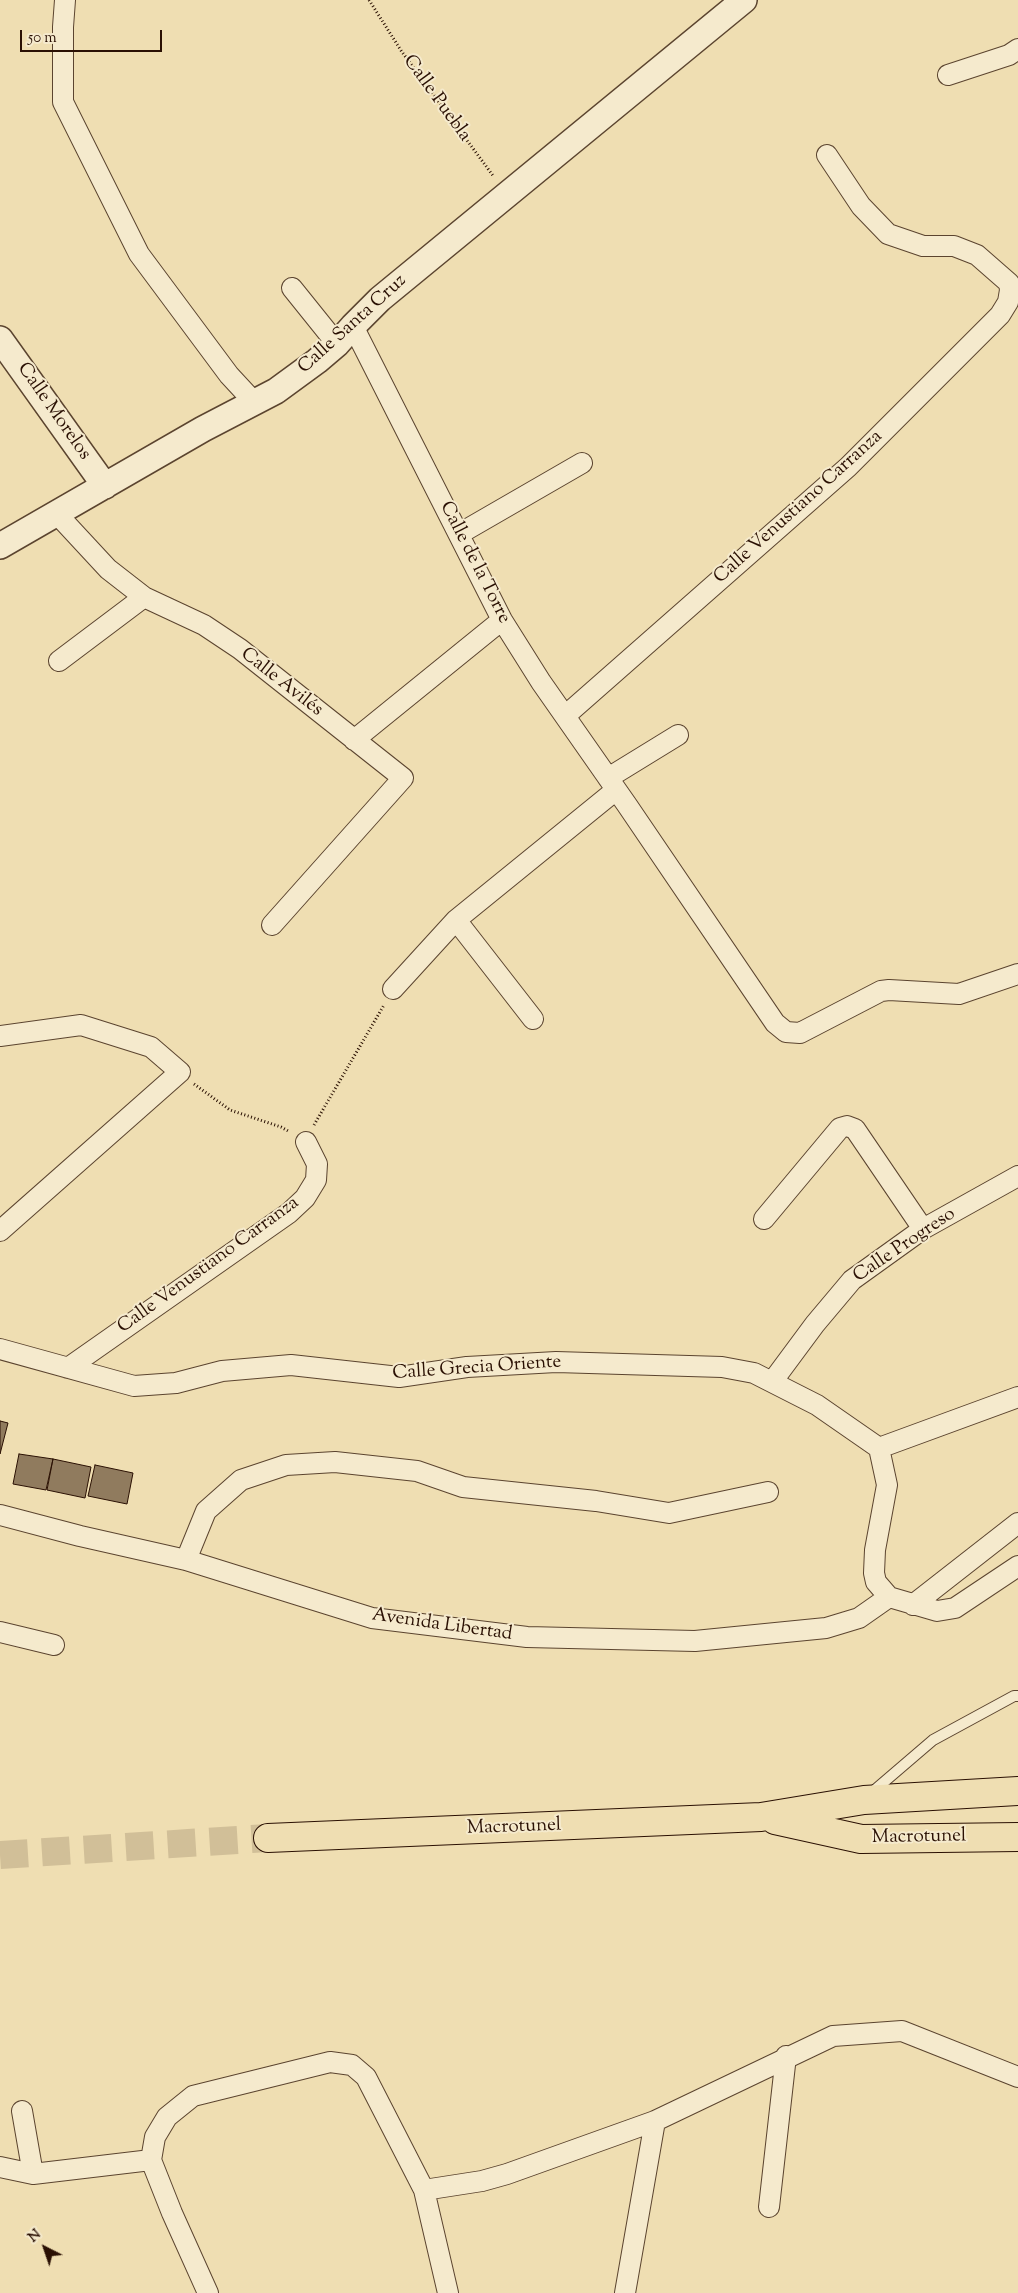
<!DOCTYPE html>
<html>
<head>
<meta charset="utf-8">
<style>
	body { margin:0 }
	#map { position:relative; width:1018px; height:2293px; overflow:hidden; background:#efdeb2; font-family:"Sorts Mill Goudy",serif }
	canvas { display:block }
	.north { position:absolute; left:20px; top:2223px; width:50px; height:50px; -webkit-text-stroke:4px #f5eacd; paint-order:stroke; rotate:319deg; font-size:14px; font-weight:700; line-height:20px; text-align:center; color:#2a1003 }
	.north::after { content:''; display:block; margin:auto; width:18px; height:22px; background:#2a1003; clip-path:polygon(50% 0,100% 100%,50% 72%,0 100%) }
	.scale { position:absolute; left:20px; top:30px; width:142px; height:22px; box-sizing:border-box; border:2px solid #2a1003; border-top:0; padding-left:6px; font-size:15px; line-height:18px; white-space:nowrap; color:#2a1003; -webkit-text-stroke:4px #f5eacd; paint-order:stroke }
</style>
</head>
<body>
<div id="map">
<canvas width="1018" height="2293"></canvas>
<div class="north">N</div>
<div class="scale">50 m</div>
</div>
<script>
const c = document.querySelector('canvas').getContext('2d');
c.lineJoin = 'round';
function fillPath(path, color) {
  c.fillStyle = color;
  c.fill(path, 'evenodd');
}
function poly(rows) {
  const path = new Path2D();
  for (const r of rows) {
    path.moveTo(r[0], r[1]);
    for (let i = 2; i < r.length; i += 2) path.lineTo(r[i], r[i + 1]);
  }
  return path;
}
function trace(path, color, width, dash) {
  c.strokeStyle = color;
  c.lineWidth = width;
  c.lineCap = dash ? 'butt' : 'round';
  c.setLineDash(dash || []);
  c.stroke(path);
}
function label(font, color, halo, rows, align = 'center') {
  c.font = font + ' "Sorts Mill Goudy",serif';
  c.lineWidth = 4;
  c.setLineDash([]);
  c.textBaseline = 'middle';
  c.strokeStyle = halo;
  c.fillStyle = color;
  for (const [text, x, y, turn = 0] of rows) {
    c.save();
    c.translate(x, y);
    c.rotate((+turn || 0) * Math.PI / 180);
    c.textAlign = isNaN(turn) ? turn : align;
    if (halo) c.strokeText(text, 0, 0);
    c.fillText(text, 0, 0);
    c.restore();
  }
}
const building = poly([
	[0,1421,8,1423,0,1454,0,1421],
	[19,1454,53,1459,46,1490,13,1484,19,1454],
	[53,1459,91,1467,85,1498,47,1490,53,1459],
	[95,1465,133,1473,127,1504,88,1496,95,1465]
]);
const motorwayTunnel = poly([
	[0,1855,268,1838]
]);
const path = poly([
	[369,0,402,52,494,177],
	[194,1084,230,1110,281,1127,290,1132],
	[314,1125,384,1005]
]);
const service = poly([
	[870,1794,933,1740,1014,1696,1018,1696]
]);
const minor = poly([
	[65,0,63,27,63,102,139,254,229,375,254,402],
	[948,75,1009,55,1018,49],
	[292,288,337,344],
	[353,326,502,620,541,682,627,805,775,1023,786,1032,800,1033,881,991,889,990,959,994,1018,974],
	[57,514,108,569,144,597,204,625,240,649,403,778,272,925],
	[459,534,582,463],
	[59,661,144,597],
	[565,716,848,467,1000,315,1008,302,1010,290,1009,283,977,255,954,246,923,246,888,234,861,206,827,155],
	[354,740,502,620],
	[608,778,678,735],
	[456,920,533,1019],
	[393,989,456,920,616,790],
	[0,1036,81,1025,151,1047,180,1072,0,1231],
	[764,1219,840,1128,847,1126,855,1129,923,1229],
	[0,1349,134,1386,176,1383,222,1371,291,1365,399,1377,467,1367,556,1362,722,1367,754,1373,817,1405,879,1448],
	[68,1368,289,1213,305,1198,316,1180,317,1164,306,1142],
	[772,1382,815,1324,852,1280,923,1229,1018,1176],
	[879,1448,887,1485,875,1550,874,1573,876,1582,889,1597,937,1611,955,1608,1018,1566],
	[879,1448,1018,1397],
	[0,1515,80,1536,186,1560,372,1618,527,1637,695,1641,826,1628,859,1618,889,1597],
	[186,1560,206,1511,241,1480,286,1465,335,1462,417,1471,463,1487,596,1501,669,1513,768,1492],
	[913,1605,1018,1523],
	[0,1632,54,1645],
	[22,2111,33,2174],
	[0,2167,33,2174,151,2160],
	[424,2190,482,2181,507,2174,655,2121,833,2036,902,2031,1018,2077],
	[769,2207,786,2056],
	[208,2293,172,2213,151,2160,155,2137,167,2117,193,2096,330,2062,352,2065,366,2077,424,2190,448,2293],
	[625,2293,655,2121]
]);
const tertiary = poly([
	[0,339,105,486],
	[0,546,203,429,276,391,317,361,337,344,353,326,380,299,744,0]
]);
const motorway = poly([
	[775,1820,861,1839,1018,1837],
	[268,1838,761,1817,864,1800,1018,1791]
]);
const streetNames = [
	["Calle Puebla",436,99,54],
	["Calle Santa Cruz",353,325,-42],
	["Calle Morelos",53,412,55],
	["Calle Venustiano Carranza",799,508,-42],
	["Calle de la Torre",474,563,63],
	["Calle Avilés",281,683,38],
	["Calle Progreso",905,1246,-34],
	["Calle Venustiano Carranza",209,1266,-36],
	["Calle Grecia Oriente",477,1369,-4],
	["Avenida Libertad",442,1626,8],
	["Macrotunel",514,1828,-2],
	["Macrotunel",919,1838,-1]
];
fillPath(building, '#907b5e');
trace(building, '#2a1003', 1);
trace(motorwayTunnel, '#d1bf98', 28, [28, 14]);
trace(service, '#5b442f', 12);
trace(minor, '#5b442f', 22);
trace(tertiary, '#5b442f', 28);
trace(motorway, '#2a1003', 30);
trace(path, '#2a1003', 3, [1, 2.5]);
trace(service, '#f5eacd', 10);
trace(minor, '#f5eacd', 20);
trace(tertiary, '#f5eacd', 25);
trace(motorway, '#efdeb2', 28);
label('19px', '#2a1003', '#f5eacd', streetNames);
</script>
</body>
</html>
